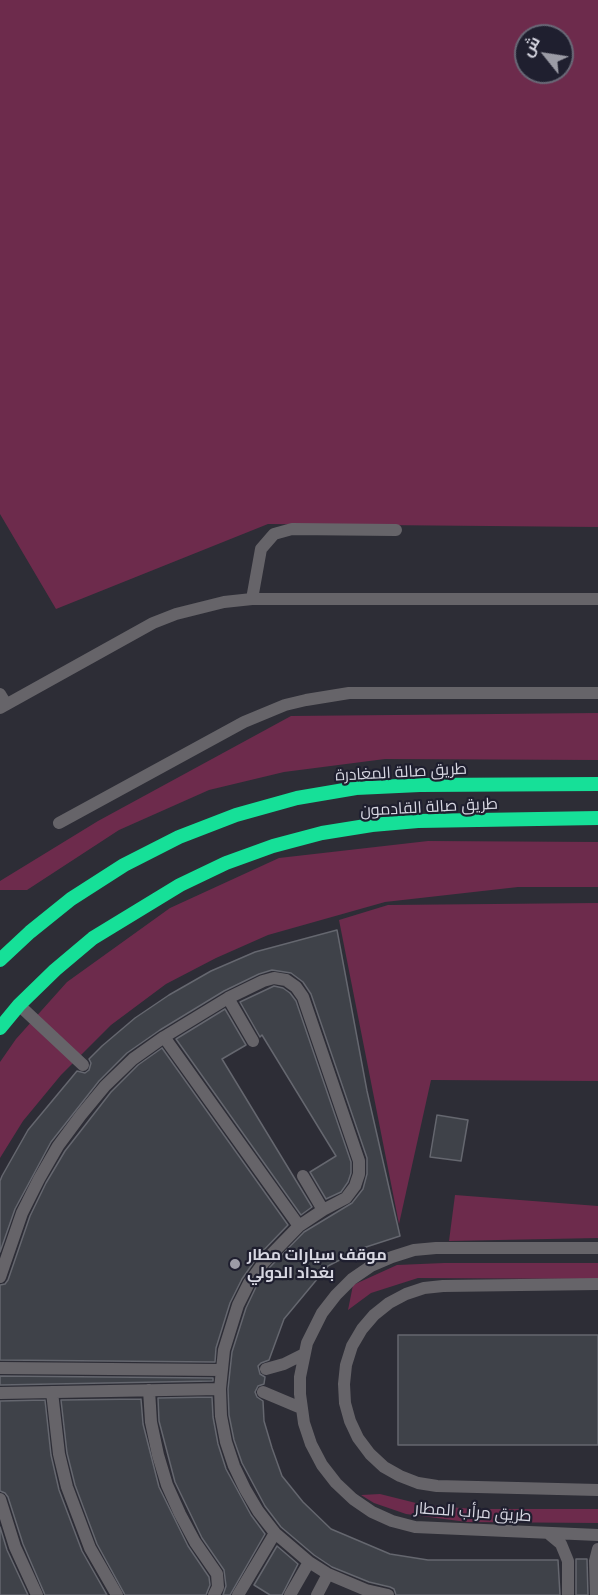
<!DOCTYPE html>
<html>
<head>
<meta charset="utf-8">
<style>
	body { margin:0 }
	#map { position:relative; width:598px; height:1595px; overflow:hidden; background:#2d2d36; font-family:Lato,Cairo,sans-serif }
	canvas { display:block }
	.north { position:absolute; left:514px; top:24px; width:60px; height:60px; box-sizing:border-box; background:#1f1f2f; border:2px solid #696977; border-radius:50%; rotate:300deg; font-size:16px; font-weight:700; line-height:24px; text-align:center; color:#d7d7e2 }
	.north::after { content:''; display:block; margin:auto; width:21px; height:27px; background:#9c9ca6; clip-path:polygon(50% 0,100% 100%,50% 72%,0 100%) }
</style>
</head>
<body>
<div id="map">
<canvas width="598" height="1595"></canvas>
<div class="north">ش</div>
</div>
<script>
const c = document.querySelector('canvas').getContext('2d');
c.lineJoin = 'round';
function fillPath(path, color) {
  c.fillStyle = color;
  c.fill(path, 'evenodd');
}
function poly(rows) {
  const path = new Path2D();
  for (const r of rows) {
    path.moveTo(r[0], r[1]);
    for (let i = 2; i < r.length; i += 2) path.lineTo(r[i], r[i + 1]);
  }
  return path;
}
function trace(path, color, width, dash) {
  c.strokeStyle = color;
  c.lineWidth = width;
  c.lineCap = dash ? 'butt' : 'round';
  c.setLineDash(dash || []);
  c.stroke(path);
}
function label(font, color, halo, rows, align = 'center') {
  c.font = font + ' Lato,Cairo,sans-serif';
  c.lineWidth = 4.5;
  c.setLineDash([]);
  c.textBaseline = 'middle';
  c.strokeStyle = halo;
  c.fillStyle = color;
  for (const [text, x, y, turn = 0] of rows) {
    c.save();
    c.translate(x, y);
    c.rotate((+turn || 0) * Math.PI / 180);
    c.textAlign = isNaN(turn) ? turn : align;
    if (halo) c.strokeText(text, 0, 0);
    c.fillText(text, 0, 0);
    c.restore();
  }
}
const green = poly([
	[0,0,598,0,598,527,268,524,56,609,0,514],
	[526,36,562,36,562,72,526,72],
	[598,713,598,760,385,759,284,772,209,790,119,830,27,890,0,890,0,881,98,821,291,716],
	[428,841,598,842,598,887,518,887,385,902,268,935,216,958,166,984,111,1025,61,1075,23,1121,0,1158,0,1062,16,1039,67,982,170,908,279,858],
	[598,903,598,1081,431,1080,399,1224,339,920,388,905],
	[455,1195,598,1206,598,1238,449,1241],
	[444,1263,598,1263,598,1279,418,1278,371,1293,348,1310,353,1285,397,1265],
	[380,1494,424,1505,474,1509,598,1509,598,1523,467,1522,406,1514,374,1503,361,1495]
]);
const building = poly([
	[337,930,367,1091,400,1236,363,1248,328,1266,284,1319,269,1360,261,1363,258,1366,260,1374,265,1377,264,1384,258,1386,255,1392,257,1397,263,1401,264,1421,272,1448,282,1476,303,1502,331,1529,390,1554,428,1560,558,1560,560,1595,396,1595,394,1589,390,1587,369,1582,332,1567,314,1555,281,1527,265,1506,242,1463,234,1440,229,1415,228,1389,232,1352,246,1308,256,1287,270,1267,304,1232,352,1203,363,1189,367,1174,367,1158,311,994,303,982,291,973,272,970,259,974,224,991,160,1030,127,1053,99,1081,51,1142,15,1209,0,1252,0,1181,2,1176,28,1130,77,1071,85,1073,89,1070,91,1063,89,1059,102,1046,135,1018,169,995,211,971,255,952,337,930],
	[274,986,283,988,290,993,296,1001,351,1162,351,1173,348,1182,341,1192,326,1199,310,1172,336,1156,262,1035,260,1037,240,1002,274,986],
	[225,1009,246,1045,222,1059,312,1207,301,1215,176,1039,225,1009],
	[162,1048,288,1225,258,1256,242,1279,230,1303,216,1348,215,1362,0,1360,0,1285,5,1284,8,1280,30,1216,46,1183,65,1151,111,1092,138,1065,162,1048],
	[437,1115,468,1120,461,1161,430,1157,437,1115],
	[398,1335,598,1335,598,1445,398,1445,398,1335],
	[0,1376,213,1378,213,1381,0,1385,0,1376],
	[212,1397,213,1417,218,1444,226,1469,251,1515,265,1534,230,1595,223,1595,226,1586,224,1570,202,1538,175,1482,159,1421,158,1398,212,1397],
	[141,1399,143,1424,159,1487,188,1546,209,1577,210,1585,206,1595,125,1595,97,1544,75,1485,67,1453,61,1400,141,1399],
	[45,1400,51,1455,59,1490,82,1551,107,1595,45,1595,23,1544,8,1497,5,1493,0,1491,0,1401,45,1400],
	[0,1527,7,1550,28,1595,0,1595,0,1527],
	[277,1546,298,1564,282,1595,270,1595,254,1585,277,1546],
	[576,1559,587,1559,588,1595,576,1595,576,1559]
]);
const lane = poly([
	[252,599,261,549,274,534,292,529,396,530],
	[0,694,6,704],
	[0,708,153,623,176,614,224,602,252,599,598,599],
	[59,823,244,722,285,705,306,700,349,693,598,693],
	[228,998,253,1041],
	[20,1006,83,1065],
	[164,1037,299,1226],
	[303,1176,323,1210],
	[598,1248,436,1248,414,1250,392,1257,371,1266,352,1279,336,1295,322,1313,307,1343,300,1377,300,1394,304,1423,311,1444,322,1465,336,1483,353,1499,372,1512,392,1521,415,1527,598,1535],
	[0,1277,22,1213,39,1179,58,1146,81,1115,105,1086,133,1059,164,1037,228,998,263,981,274,978,286,980,296,987,303,997,359,1161,359,1174,355,1186,346,1198,323,1210,299,1226,264,1262,249,1283,238,1305,224,1350,220,1389,221,1416,226,1442,234,1466,245,1489,258,1511,275,1533,309,1562,328,1574,366,1590,388,1595],
	[598,1284,443,1286,424,1288,406,1294,389,1303,374,1315,362,1329,352,1346,346,1365,344,1384,345,1403,350,1421,358,1438,370,1454,384,1467,400,1476,418,1483,437,1486,598,1490],
	[0,1368,221,1370],
	[266,1369,284,1364,304,1354],
	[149,1390,151,1422,158,1455,167,1485,180,1514,195,1542,217,1574,218,1587,214,1595],
	[52,1392,59,1454,67,1487,90,1548,117,1595],
	[263,1392,301,1408],
	[0,1393,220,1389],
	[0,1499,15,1547,37,1595],
	[549,1534,561,1544,568,1561,568,1595],
	[238,1595,275,1533],
	[290,1595,309,1562],
	[317,1595,328,1574],
	[596,1595,595,1561,598,1549]
]);
const fast = poly([
	[0,960,30,932,71,899,124,865,179,837,236,815,297,798,356,788,420,785,598,784],
	[0,1028,19,1005,55,970,93,938,180,885,226,863,273,846,322,833,372,825,418,821,598,818]
]);
const markers = [
	[235,1264,6,"#9c9ca6"]
];
const streetNames = [
	["طريق صالة المغادرة",401,772,-3],
	["طريق صالة القادمون",429,807,-3],
	["طريق مرأب المطار",473,1512,4]
];
const poiNames = [
	["موقف سيارات مطار",247,1255],
	["بغداد الدولي",247,1273]
];
fillPath(green, '#6d2b4c');
fillPath(building, '#3f4249');
trace(building, '#65676f', 1.5);
trace(lane, '#666469', 12);
trace(fast, '#16e098', 14);
for (const [x, y, r, color] of markers) {
  const dot = new Path2D();
  dot.arc(x, y, r, 0, 2 * Math.PI);
  c.fillStyle = color;
  c.fill(dot);
  trace(dot, '#1f1f2f', 2);
}
label('16px', '#d7d7e2', '#1f1f2f', streetNames);
label('bold 16px', '#d7d7e2', '#1f1f2f', poiNames, 'left');
</script>
</body>
</html>
